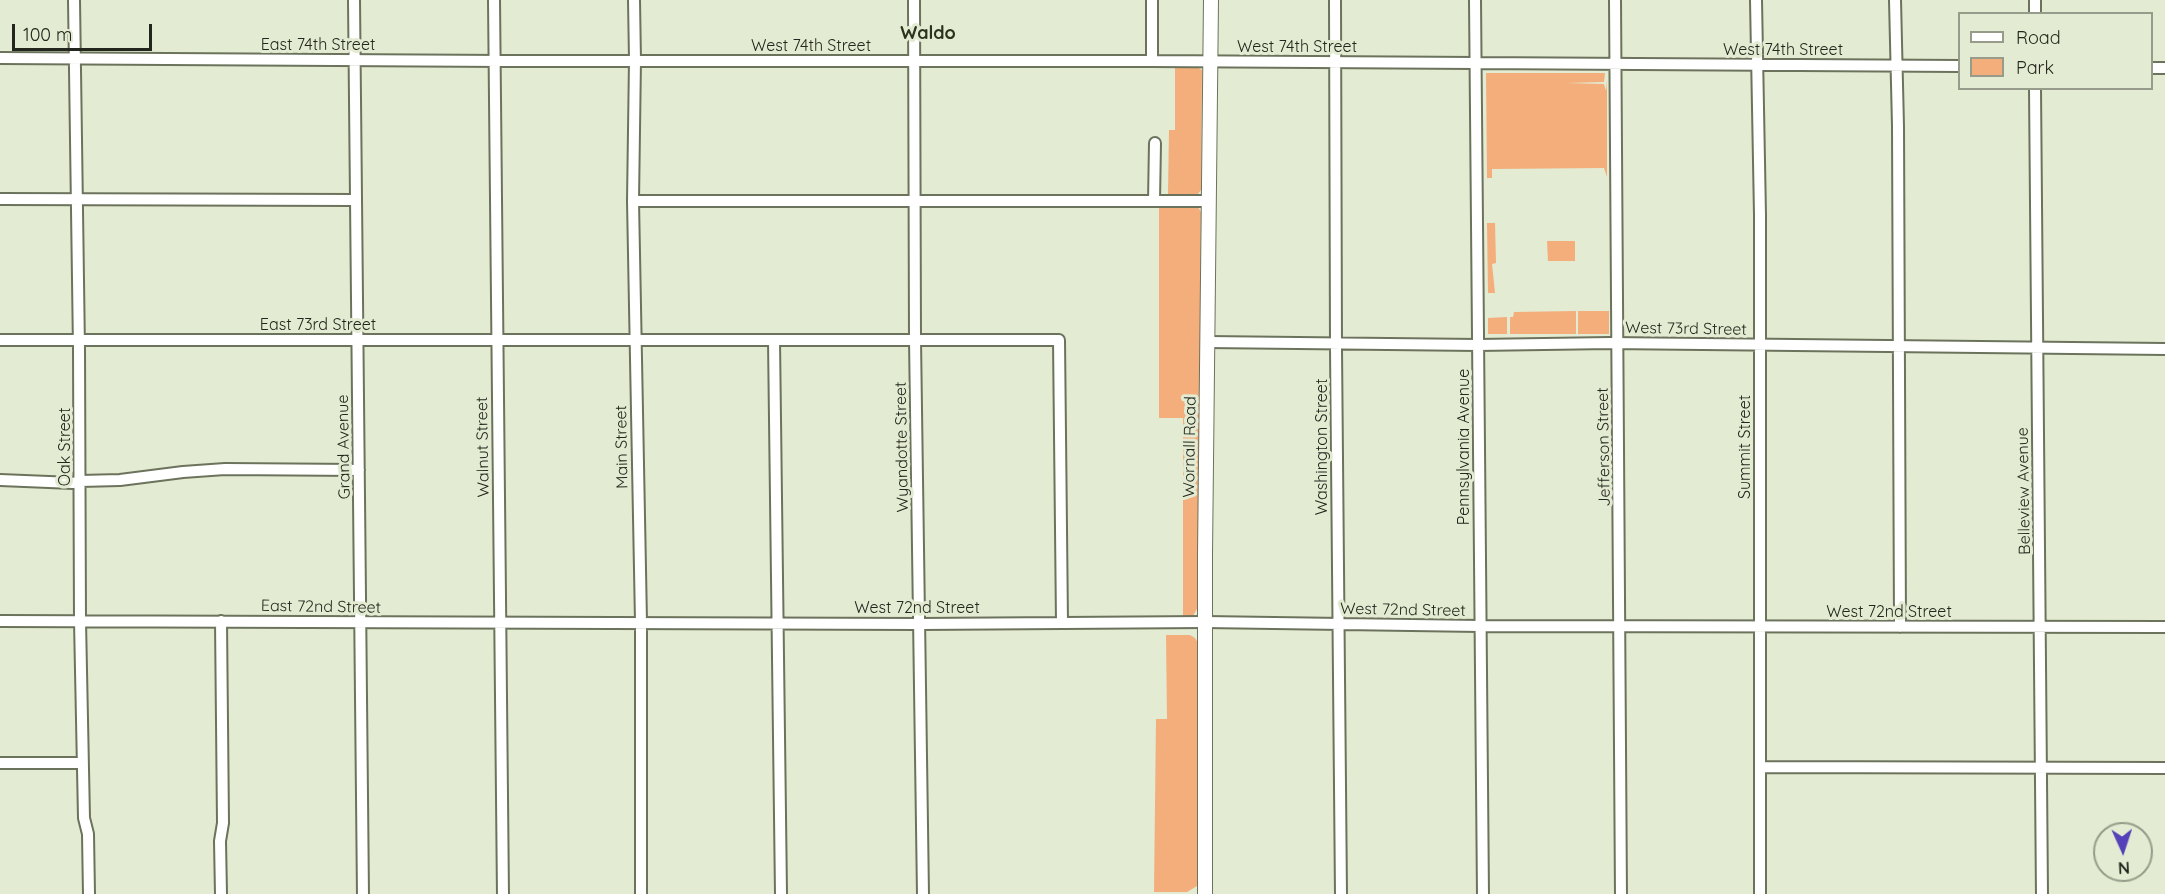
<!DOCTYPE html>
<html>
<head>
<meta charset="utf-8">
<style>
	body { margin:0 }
	#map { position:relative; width:2165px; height:894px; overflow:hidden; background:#e3ebd2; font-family:Quicksand,sans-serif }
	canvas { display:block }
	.legend { position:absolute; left:1958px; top:12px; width:195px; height:78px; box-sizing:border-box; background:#e3ebd2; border:2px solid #969c89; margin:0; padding:8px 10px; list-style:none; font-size:18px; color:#23261c }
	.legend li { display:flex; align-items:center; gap:12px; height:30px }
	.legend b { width:30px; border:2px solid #969c89 }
	.north { position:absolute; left:2093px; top:822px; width:60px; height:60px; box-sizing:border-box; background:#e3ebd2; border:2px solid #969c89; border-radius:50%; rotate:177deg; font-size:16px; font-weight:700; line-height:24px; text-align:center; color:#23261c }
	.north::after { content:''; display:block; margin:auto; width:21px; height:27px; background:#5541b9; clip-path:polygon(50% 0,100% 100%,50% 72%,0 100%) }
	.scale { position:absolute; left:12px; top:24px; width:140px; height:27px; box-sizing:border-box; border:3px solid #23261c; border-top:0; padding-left:8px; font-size:18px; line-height:21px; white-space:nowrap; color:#23261c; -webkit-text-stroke:4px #e3ebd2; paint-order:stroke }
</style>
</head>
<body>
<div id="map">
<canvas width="2165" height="894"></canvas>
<ul class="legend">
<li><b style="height:8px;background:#fff"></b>Road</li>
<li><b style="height:16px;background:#f3ae7b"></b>Park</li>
</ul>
<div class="north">N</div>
<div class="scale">100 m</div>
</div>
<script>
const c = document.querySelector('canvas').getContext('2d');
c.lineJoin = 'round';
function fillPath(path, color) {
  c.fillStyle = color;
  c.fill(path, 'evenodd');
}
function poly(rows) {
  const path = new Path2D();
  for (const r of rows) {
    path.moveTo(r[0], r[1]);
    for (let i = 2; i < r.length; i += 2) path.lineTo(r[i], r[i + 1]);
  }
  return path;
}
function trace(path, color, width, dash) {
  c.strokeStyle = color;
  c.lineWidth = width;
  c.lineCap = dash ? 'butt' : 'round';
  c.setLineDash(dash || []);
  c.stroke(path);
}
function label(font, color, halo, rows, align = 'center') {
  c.font = font + ' Quicksand,sans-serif';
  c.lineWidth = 6;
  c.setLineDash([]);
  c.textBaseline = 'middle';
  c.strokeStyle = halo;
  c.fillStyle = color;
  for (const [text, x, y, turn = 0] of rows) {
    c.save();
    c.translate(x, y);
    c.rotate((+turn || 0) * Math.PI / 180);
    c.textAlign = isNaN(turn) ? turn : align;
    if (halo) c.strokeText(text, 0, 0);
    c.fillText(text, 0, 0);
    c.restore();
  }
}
const green = poly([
	[1175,67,1197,67,1202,70,1201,190,1197,195,1168,194,1169,130,1175,130],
	[1486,73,1605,73,1604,82,1566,83,1604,84,1606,91,1607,80,1607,177,1604,168,1492,169,1492,178,1487,178],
	[1159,206,1198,207,1201,212,1198,607,1193,616,1183,619,1183,418,1159,418],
	[1487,223,1495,223,1496,263,1492,264,1495,293,1488,293],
	[1547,241,1575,241,1575,261,1548,261],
	[1576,311,1576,334,1510,334,1510,317,1513,317,1514,312],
	[1578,311,1609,311,1609,334,1578,334],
	[1507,317,1507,334,1488,334,1488,318],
	[1166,635,1190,635,1195,638,1198,643,1197,886,1187,892,1154,892,1156,719,1167,719]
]);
const minor = poly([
	[74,0,79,349,80,621,84,818,88,834,89,894],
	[354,0,363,894],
	[494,0,503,894],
	[634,0,635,60,633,201,641,622,641,894],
	[914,0,915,340,923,894],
	[1335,0,1336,349,1341,894],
	[1475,0,1483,894],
	[1615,0,1621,894],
	[1756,0,1760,215,1760,894],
	[1895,0,1898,126,1900,627],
	[2035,0,2035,14],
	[0,58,503,61,1152,61,1960,66],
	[1152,61,1152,0],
	[2152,68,2165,68],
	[2035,88,2042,894],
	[0,199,356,200],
	[633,201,1209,201],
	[1154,201,1155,143],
	[0,340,1059,340,1062,623],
	[774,340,781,894],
	[1207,342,1478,345,1610,343,2165,349],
	[0,480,73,483,80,481,120,480,183,472,225,469,359,470],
	[0,621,920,624,1205,622,1480,626,2165,627],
	[0,763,82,763],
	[1761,767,2165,768],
	[221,894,220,841,223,823,221,621]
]);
const major = poly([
	[1205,894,1205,554,1211,0]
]);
const streetNames = [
	["East 74th Street",318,45],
	["West 74th Street",811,46],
	["West 74th Street",1297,47],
	["West 74th Street",1783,50],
	["East 73rd Street",318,325],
	["West 73rd Street",1686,329,1],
	["Oak Street",65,447,-90],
	["Grand Avenue",344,447,-91],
	["Walnut Street",483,447,-91],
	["Main Street",622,447,-91],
	["Wyandotte Street",902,447,-91],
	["Wornall Road",1190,447,-89],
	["Washington Street",1322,447,-90],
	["Pennsylvania Avenue",1464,447,-90],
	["Jefferson Street",1604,447,-91],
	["Summit Street",1745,447,-90],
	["Belleview Avenue",2024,491,-91],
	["East 72nd Street",321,607,1],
	["West 72nd Street",917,608],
	["West 72nd Street",1403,610,1],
	["West 72nd Street",1889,612]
];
const neighbourhoodNames = [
	["Waldo",928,34]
];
fillPath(green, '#f3ae7b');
trace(minor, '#6b735c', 14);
trace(major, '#6b735c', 16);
trace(minor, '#fff', 10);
trace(major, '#fff', 14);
label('16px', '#23261c', '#e3ebd2', streetNames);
label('bold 18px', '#2c321e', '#e3ebd2', neighbourhoodNames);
</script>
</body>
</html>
